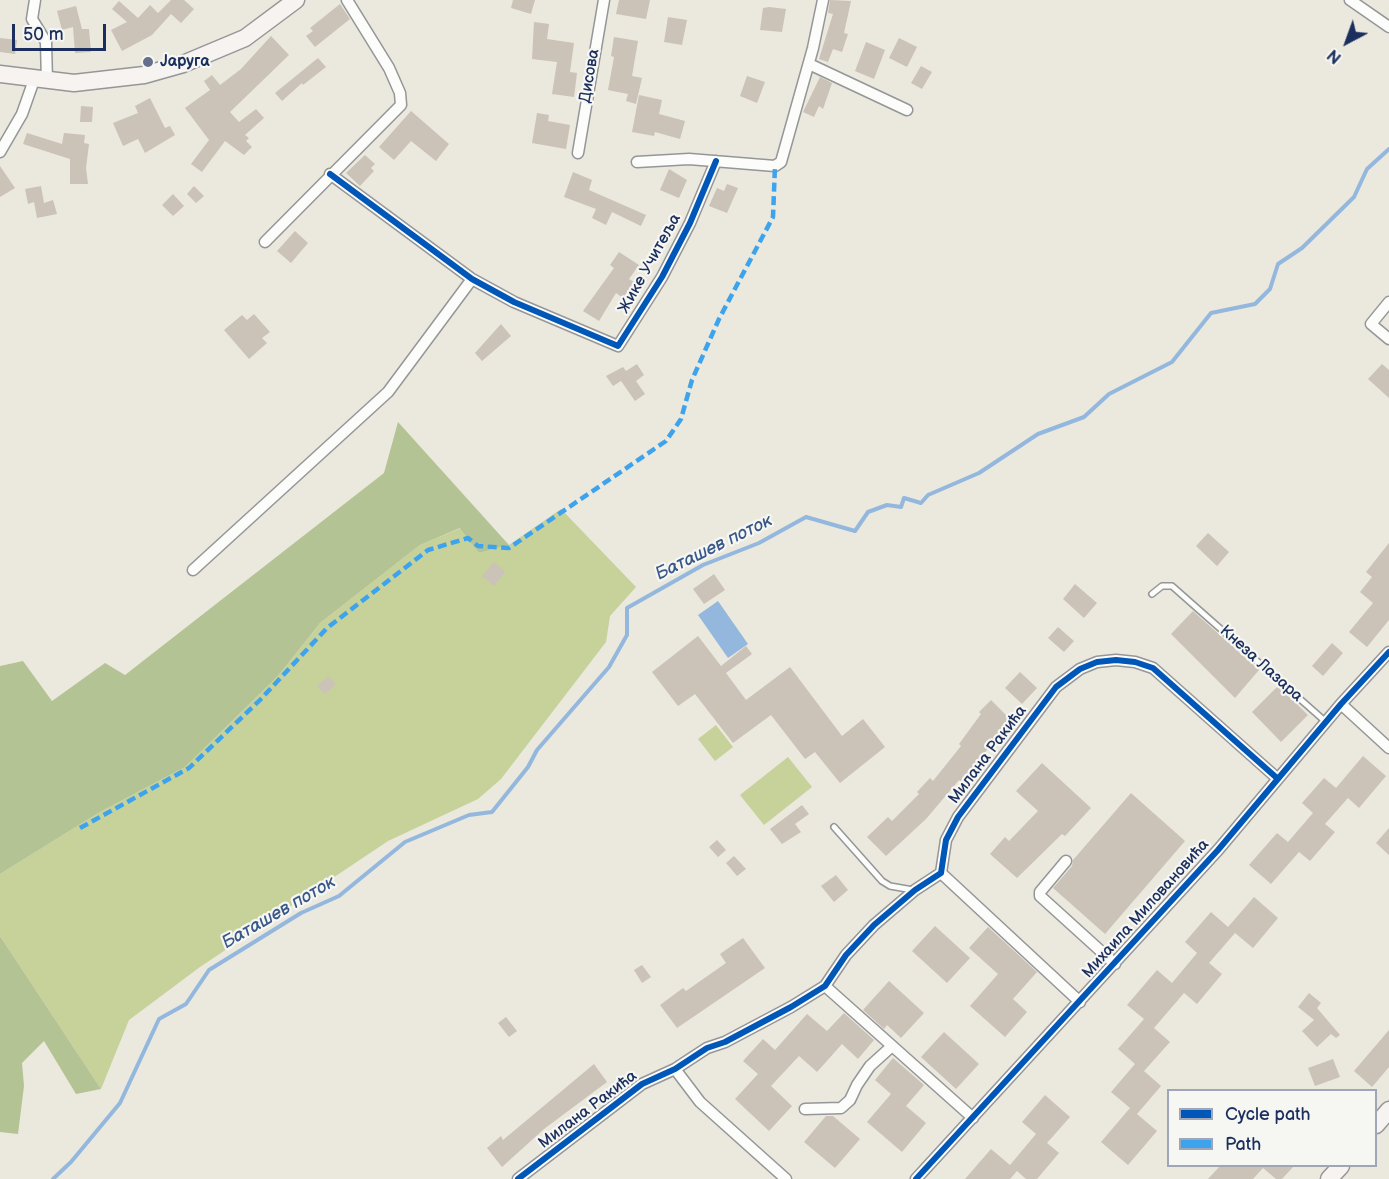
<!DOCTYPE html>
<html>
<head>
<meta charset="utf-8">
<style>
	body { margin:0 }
	#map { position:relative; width:1389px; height:1179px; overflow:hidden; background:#ebe8de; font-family:"Balsamiq Sans",sans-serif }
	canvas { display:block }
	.legend { position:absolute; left:1167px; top:1089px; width:210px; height:78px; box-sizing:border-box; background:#f6f6f2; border:2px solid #9ea6b7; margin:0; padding:8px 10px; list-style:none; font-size:18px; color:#1b2f5e }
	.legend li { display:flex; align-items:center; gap:12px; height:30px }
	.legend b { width:30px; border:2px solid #9ea6b7 }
	.north { position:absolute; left:1317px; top:12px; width:60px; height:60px; -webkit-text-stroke:4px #f6f6f2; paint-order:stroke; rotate:221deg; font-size:16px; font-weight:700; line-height:24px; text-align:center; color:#1b2f5e }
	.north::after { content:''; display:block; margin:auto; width:21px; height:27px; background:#1b2f5e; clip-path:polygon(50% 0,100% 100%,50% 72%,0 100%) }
	.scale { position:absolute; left:12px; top:24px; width:94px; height:27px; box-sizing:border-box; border:3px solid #1b2f5e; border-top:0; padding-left:8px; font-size:18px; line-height:21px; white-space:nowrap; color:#1b2f5e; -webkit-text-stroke:4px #f6f6f2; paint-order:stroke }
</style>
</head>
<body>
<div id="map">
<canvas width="1389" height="1179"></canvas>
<ul class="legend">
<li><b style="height:8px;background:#0057b8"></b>Cycle path</li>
<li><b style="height:8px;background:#3da3ed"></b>Path</li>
</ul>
<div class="north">N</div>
<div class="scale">50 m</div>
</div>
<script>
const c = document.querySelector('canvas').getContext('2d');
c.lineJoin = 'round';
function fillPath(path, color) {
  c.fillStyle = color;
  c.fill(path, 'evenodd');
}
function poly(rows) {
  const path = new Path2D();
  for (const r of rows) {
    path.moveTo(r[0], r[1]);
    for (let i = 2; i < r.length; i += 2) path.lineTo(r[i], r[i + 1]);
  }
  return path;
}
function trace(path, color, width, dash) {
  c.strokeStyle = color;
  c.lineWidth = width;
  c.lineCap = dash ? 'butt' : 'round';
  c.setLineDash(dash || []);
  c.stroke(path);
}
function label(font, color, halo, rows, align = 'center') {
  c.font = font + ' "Balsamiq Sans",sans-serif';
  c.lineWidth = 4.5;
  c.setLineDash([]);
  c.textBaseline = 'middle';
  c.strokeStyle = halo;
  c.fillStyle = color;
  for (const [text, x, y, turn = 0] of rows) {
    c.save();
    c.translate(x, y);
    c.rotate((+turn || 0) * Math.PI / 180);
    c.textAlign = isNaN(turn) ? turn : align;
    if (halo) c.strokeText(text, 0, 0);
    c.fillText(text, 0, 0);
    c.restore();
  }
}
const green = poly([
	[561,509,636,587,610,616,606,642,501,779,478,799,388,841,200,967,129,1020,101,1089,0,936,0,874,100,812,185,767,278,676,320,623,420,545,461,528,479,553,509,545],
	[716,725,733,747,715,761,698,739],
	[788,757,812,787,764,825,740,795]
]);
const forest = poly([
	[398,422,509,545,479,553,460,528,420,545,320,623,278,676,185,767,100,812,0,874,0,666,23,661,52,701,105,663,125,675,384,473],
	[0,936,101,1089,76,1094,44,1041,22,1063,24,1086,18,1134,0,1132]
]);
const water = poly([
	[718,601,748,644,728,658,698,615]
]);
const stream = poly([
	[53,1179,71,1162,120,1103,159,1019,186,1004,209,970,301,913,339,896,405,842,469,815,492,812,528,767,537,750,609,667,627,635,627,608,703,565,759,543,806,517,855,531,868,512,887,505,901,507,904,498,921,503,928,495,979,473,1038,434,1084,417,1109,394,1172,362,1211,313,1255,304,1270,289,1278,264,1302,248,1354,197,1367,169,1389,149]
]);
const building = poly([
	[171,0,184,0,194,9,181,23,171,14,152,35,122,51,111,30,127,22,112,9,119,1,138,18,150,5,158,13],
	[513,0,535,0,531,14,511,8],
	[619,0,650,0,646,19,616,14],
	[830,0,851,1,844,33,848,34,842,52,833,49,828,62,819,59,833,14,828,13],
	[340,4,350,19,315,47,306,36,313,31,310,28],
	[76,6,82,29,89,29,91,52,75,53,73,27,62,30,57,11],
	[769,7,786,9,782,32,760,30,763,8],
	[668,17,687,20,682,45,664,42],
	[534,22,549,24,547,39,574,43,570,72,577,73,574,97,552,94,557,62,532,59],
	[271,36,289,55,230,112,239,122,256,109,264,118,245,135,249,138,246,141,252,147,244,155,225,141,202,172,191,164,209,140,185,108,210,90,204,81,212,75,220,85,241,69],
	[614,37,638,41,632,76,642,78,636,104,626,101,628,94,608,90,614,57,611,56],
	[0,38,17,40,15,54,0,52],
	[899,38,917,47,907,67,889,58],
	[866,42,885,50,874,79,855,71],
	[318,58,326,67,303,85,302,83,282,101,275,93],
	[921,66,932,72,922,89,911,83],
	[747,76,765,82,757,103,740,96],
	[820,77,832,83,823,109,819,106,814,117,803,112],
	[639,95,662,100,659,114,685,121,680,139,655,132,654,136,632,132],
	[150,98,165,128,170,126,175,135,145,153,138,139,123,146,113,123,138,113,135,106],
	[81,106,93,107,92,122,80,122],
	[411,111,449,144,436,161,411,141,394,160,379,147],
	[537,113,549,115,548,121,570,125,566,149,532,143],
	[27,133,62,144,64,133,85,135,84,143,89,144,86,168,88,184,70,184,70,159,23,144],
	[365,155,375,164,371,168,374,171,360,186,346,173],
	[0,166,15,188,0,197],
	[669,169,687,180,679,198,660,190],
	[573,172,592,180,589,190,646,215,641,226,612,212,606,225,592,218,596,209,564,197],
	[727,184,738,188,727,213,709,206,717,188,724,191],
	[41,186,44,203,53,200,57,214,37,218,34,202,28,204,25,189],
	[194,186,204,196,196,203,187,194],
	[173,194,184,206,173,216,162,205],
	[295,231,308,243,291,263,277,251],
	[619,252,639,265,629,279,634,282,623,298,616,293,599,321,583,311,614,268,610,265],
	[254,314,270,332,262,338,267,343,249,359,224,330,242,315,247,320],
	[501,324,511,336,482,361,475,353],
	[637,364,644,375,636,381,645,394,635,401,621,381,613,386,606,376,623,367,626,371],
	[1382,364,1389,370,1389,398,1368,379],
	[1208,533,1229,552,1217,566,1196,546],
	[1389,543,1389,620,1367,647,1349,632,1373,603,1360,592,1372,577,1366,572],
	[494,562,505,572,494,586,482,576],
	[714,574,725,590,704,604,693,589],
	[1075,584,1097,603,1084,618,1063,599],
	[1193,611,1259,670,1235,698,1171,634],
	[1058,627,1074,641,1064,652,1048,638],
	[698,636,721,666,746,646,752,654,726,673,746,700,790,667,842,736,863,719,885,747,840,783,815,752,805,759,771,715,733,743,695,694,678,706,652,672],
	[1332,643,1343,653,1323,676,1312,666],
	[1020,672,1037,688,1022,704,1005,688],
	[328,676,336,684,325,694,317,686],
	[1278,686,1308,715,1281,742,1252,712],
	[991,700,1010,719,962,783,959,780,926,819,886,856,867,837,888,817,892,821,919,794,917,792,930,778,933,781,961,746,959,744,981,714,979,712],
	[1363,756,1386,776,1359,808,1348,798,1325,824,1335,832,1310,861,1299,852,1271,884,1249,865,1277,833,1288,842,1313,813,1302,803,1324,778,1336,788],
	[1042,763,1091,808,1065,836,1062,834,1017,878,990,854,1005,837,1009,841,1038,811,1016,791],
	[1131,793,1185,841,1105,934,1053,888,1072,866,1073,860],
	[802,805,809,814,795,824,801,832,782,844,770,829],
	[1389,828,1389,855,1376,843],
	[717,840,726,850,718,857,709,847],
	[734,856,746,869,737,876,726,863],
	[836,875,848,890,834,902,821,886],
	[1254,897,1278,918,1253,948,1235,933,1209,963,1222,974,1197,1004,1184,993,1154,1028,1170,1042,1144,1071,1161,1086,1137,1114,1157,1131,1128,1165,1101,1142,1130,1108,1111,1092,1135,1064,1118,1049,1144,1019,1127,1005,1157,970,1172,983,1197,953,1185,942,1211,912,1228,927],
	[935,926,970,958,947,983,912,951],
	[988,927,1037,972,1013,999,1027,1012,1005,1037,970,1006,998,974,969,948],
	[743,938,765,968,677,1028,660,1005,683,988,686,991,726,963,720,954],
	[642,965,651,977,642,983,634,970],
	[889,981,924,1013,901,1038,887,1025,884,1029,863,1010],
	[1309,993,1321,1003,1317,1008,1340,1035,1336,1038,1331,1034,1317,1047,1302,1031,1314,1020,1298,1007],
	[844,1013,874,1040,858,1059,842,1044,817,1072,799,1056,771,1086,792,1106,769,1131,735,1099,758,1074,743,1061,763,1039,775,1050,807,1014,827,1031],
	[506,1017,517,1031,509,1037,498,1023],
	[1389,1030,1389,1067,1372,1087,1354,1071],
	[944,1032,979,1064,956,1089,921,1057],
	[893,1058,924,1085,906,1106,926,1123,902,1152,867,1122,891,1094,875,1080],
	[1333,1059,1340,1077,1315,1086,1308,1068],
	[594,1064,607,1082,544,1129,502,1167,487,1148,501,1136,503,1140],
	[1045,1095,1070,1117,1047,1143,1059,1153,1037,1179,1026,1179,1017,1171,1010,1179,965,1179,991,1149,1010,1165,1036,1134,1022,1122],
	[826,1116,833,1116,860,1139,835,1168,804,1142],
	[1220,1166,1294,1166,1282,1179,1276,1179,1263,1168,1253,1179,1208,1179]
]);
const lane = poly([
	[1152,594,1162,586,1172,586,1326,722],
	[834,827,882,881,890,886,913,890]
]);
const street = poly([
	[35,0,32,19,46,42,47,82],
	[1350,0,1389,27],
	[809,64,907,110],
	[0,152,22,114,34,80],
	[578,153,604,0],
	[637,162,689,159,775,166,781,162,813,48,823,0],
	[330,174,472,279,514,302,618,346,662,277,690,223,716,161],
	[265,242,401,105,400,93,389,68,347,0],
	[1389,302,1371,324,1389,339],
	[193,570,388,392,472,279],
	[1341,704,1389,748],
	[1066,861,1040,892,1040,896,1115,964],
	[941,873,1080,1002],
	[825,986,973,1118],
	[675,1069,700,1102,786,1179],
	[805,1109,841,1108,850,1100,857,1085,870,1066,891,1047],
	[518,1179,642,1084,675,1069,707,1048,725,1042,791,1007,825,986,846,955,874,925,915,890,941,873,946,840,958,817,1056,687,1080,669,1097,662,1116,660,1135,662,1153,668,1278,779],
	[916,1179,1218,850,1341,704,1389,652]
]);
const secondary = poly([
	[0,74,74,83,144,75,183,64,245,38,296,0],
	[1376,1125,1389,1110],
	[1329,1179,1341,1166]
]);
const quiet = poly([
	[80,828,189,768,260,700,327,628,428,550,468,538,478,546,509,548,666,441,681,419,692,380,719,319,773,217,775,166]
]);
const cycleway = poly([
	[330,174,472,279,514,302,618,346,662,277,690,223,716,161],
	[518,1179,642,1084,675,1069,707,1048,725,1042,791,1007,825,986,846,955,874,925,915,890,941,873,946,840,958,817,1056,687,1080,669,1097,662,1116,660,1135,662,1153,668,1278,779],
	[916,1179,1218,850,1341,704,1389,652]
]);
const markers = [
	[148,62,6,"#64708b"]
];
const poiNames = [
	["Јаруга",160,62]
];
const streetNames = [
	["Дисова",590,76,-80],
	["Жике Учитеља",650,264,-61],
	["Кнеза Лазара",1261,664,42],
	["Милана Ракића",988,755,-53],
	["Михаила Миловановића",1146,909,-48],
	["Милана Ракића",588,1110,-37]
];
const waterNames = [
	["Баташев поток",714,548,-26],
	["Баташев поток",279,913,-30]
];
fillPath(green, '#c7d19a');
fillPath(forest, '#b4c394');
fillPath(water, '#94b8dd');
trace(stream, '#94b8dd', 4);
fillPath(building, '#cbc2b8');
trace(lane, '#949698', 8);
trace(street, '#949698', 13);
trace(secondary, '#949698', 19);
trace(lane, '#fcfcfa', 5);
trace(street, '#fcfcfa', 10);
trace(secondary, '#f6f3f0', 16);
trace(quiet, '#3da3ed', 4.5, [9, 4.5]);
trace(cycleway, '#0057b8', 6);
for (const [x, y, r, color] of markers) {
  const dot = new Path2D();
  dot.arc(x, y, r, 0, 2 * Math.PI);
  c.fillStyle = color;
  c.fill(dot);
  trace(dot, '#f6f6f2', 2);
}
label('bold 16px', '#1b2f5e', '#f6f6f2', poiNames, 'left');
label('16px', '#1b2f5e', '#f6f6f2', streetNames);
label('italic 18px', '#38588a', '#f6f6f2', waterNames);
</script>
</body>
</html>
